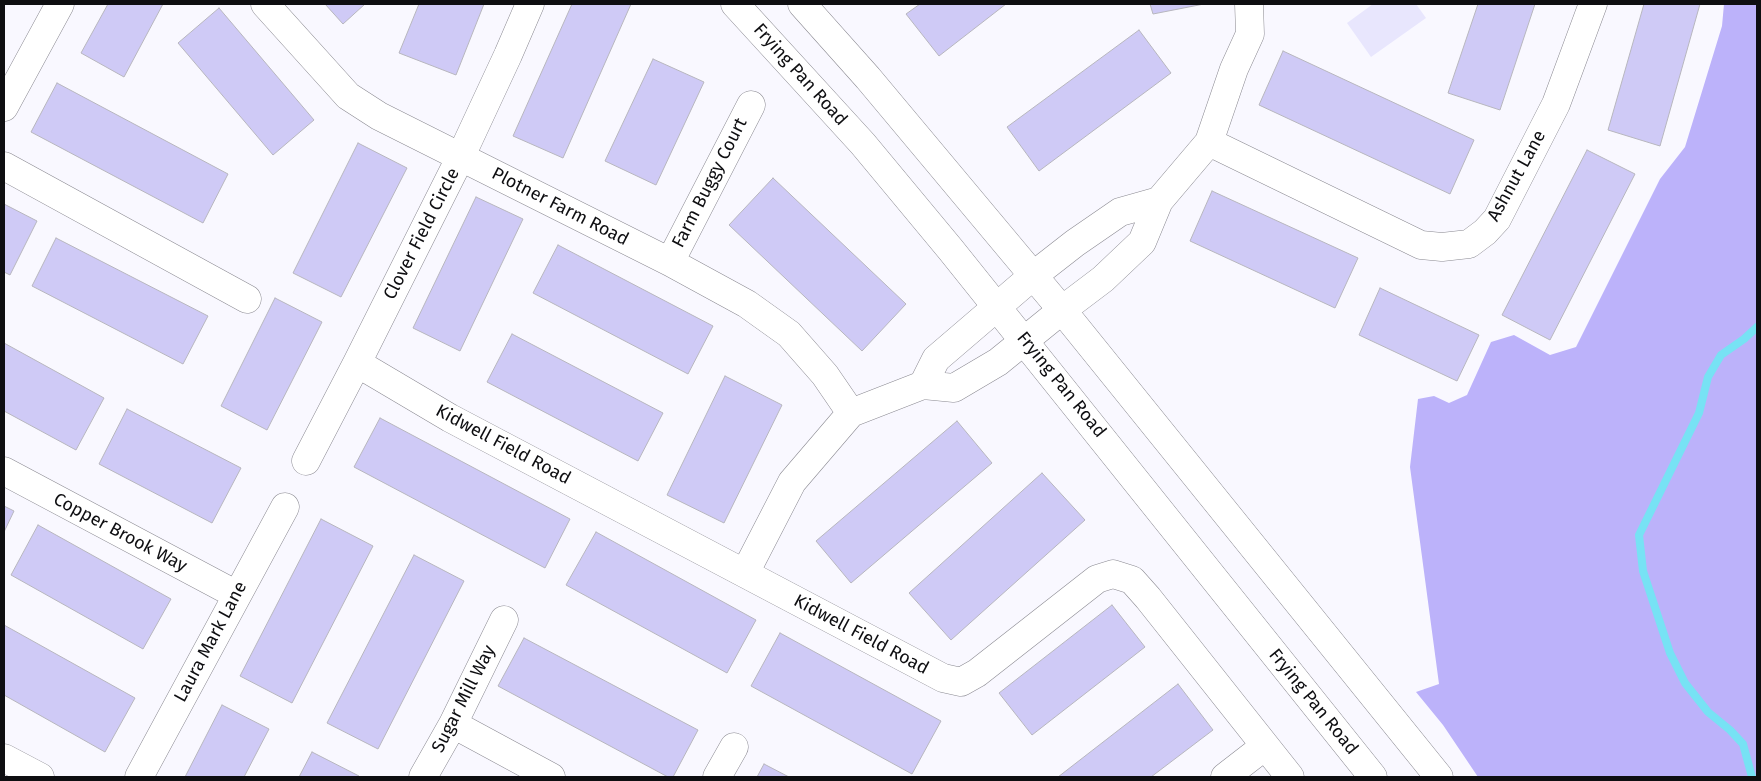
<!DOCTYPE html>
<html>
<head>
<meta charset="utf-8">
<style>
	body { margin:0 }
	#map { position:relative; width:1761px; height:781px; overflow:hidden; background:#f9f8ff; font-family:"Fira Sans",sans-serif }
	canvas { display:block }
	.frame { position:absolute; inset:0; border:5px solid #0e0e11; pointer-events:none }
</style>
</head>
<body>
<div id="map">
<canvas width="1761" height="781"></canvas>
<div class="frame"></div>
</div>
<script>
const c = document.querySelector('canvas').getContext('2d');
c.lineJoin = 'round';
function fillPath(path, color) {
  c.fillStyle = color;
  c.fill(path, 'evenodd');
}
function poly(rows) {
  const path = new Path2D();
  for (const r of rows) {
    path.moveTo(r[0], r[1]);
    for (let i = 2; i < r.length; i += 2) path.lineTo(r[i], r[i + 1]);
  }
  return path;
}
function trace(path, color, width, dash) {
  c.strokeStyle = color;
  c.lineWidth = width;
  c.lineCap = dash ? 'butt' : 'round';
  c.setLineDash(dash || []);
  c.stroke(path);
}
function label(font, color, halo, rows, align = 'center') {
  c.font = font + ' "Fira Sans",sans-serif';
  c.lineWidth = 5;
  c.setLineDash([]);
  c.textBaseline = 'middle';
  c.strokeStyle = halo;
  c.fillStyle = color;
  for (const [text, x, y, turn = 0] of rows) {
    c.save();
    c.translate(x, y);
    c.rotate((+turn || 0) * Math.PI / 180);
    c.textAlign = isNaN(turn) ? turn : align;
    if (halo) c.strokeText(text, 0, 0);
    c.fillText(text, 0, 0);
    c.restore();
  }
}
const green = poly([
	[1373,4,1416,4,1426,18,1371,57,1347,23]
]);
const forest = poly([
	[1724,4,1757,4,1757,777,1478,777,1443,725,1416,692,1439,684,1410,467,1418,399,1434,396,1449,403,1467,395,1491,342,1514,335,1550,355,1576,347,1660,179,1685,147,1722,26]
]);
const stream = poly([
	[1752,777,1743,744,1730,730,1708,712,1685,683,1670,653,1643,571,1639,535,1699,413,1708,377,1721,355,1744,339,1757,327]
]);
const building = poly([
	[108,4,163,4,124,77,81,53,108,4],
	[325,4,365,4,343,24,325,4],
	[419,4,484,4,456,75,399,53,419,4],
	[572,4,631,4,563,158,513,136,572,4],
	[920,4,1006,4,939,56,906,14,920,4],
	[1150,4,1204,4,1153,14,1150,4],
	[1478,4,1535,4,1500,110,1448,93,1478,4],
	[1644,4,1700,4,1660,146,1608,130,1644,4],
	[219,8,314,120,273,155,178,43,219,8],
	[1139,30,1171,73,1039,171,1007,127,1139,30],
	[1283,51,1474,140,1450,194,1259,105,1283,51],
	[653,59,704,82,656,185,605,161,653,59],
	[57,83,228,174,203,223,31,132,57,83],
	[358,143,407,168,341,297,293,273,358,143],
	[1587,150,1635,174,1550,340,1502,315,1587,150],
	[773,178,906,304,862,351,729,225,773,178],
	[1212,191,1358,258,1335,308,1190,241,1212,191],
	[476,197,523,219,460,351,413,328,476,197],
	[4,204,37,221,10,275,4,272,4,204],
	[56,238,208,316,183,364,32,286,56,238],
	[558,245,713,326,688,374,533,293,558,245],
	[1380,288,1479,335,1457,381,1359,335,1380,288],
	[275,298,322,322,267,430,221,406,275,298],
	[512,334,663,413,638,461,487,382,512,334],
	[4,343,104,398,76,450,4,411,4,343],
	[725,376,782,405,724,523,667,495,725,376],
	[127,409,241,468,212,523,99,464,127,409],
	[380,418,570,519,545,568,354,467,380,418],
	[957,421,992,463,851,583,816,541,957,421],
	[1042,473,1085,520,951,640,909,593,1042,473],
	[4,506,14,511,4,532,4,506],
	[321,519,373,546,292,703,240,676,321,519],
	[38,525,171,599,143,649,11,575,38,525],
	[596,532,756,620,727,673,566,585,596,532],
	[414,555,464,581,378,749,327,723,414,555],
	[1112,605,1145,647,1032,735,999,693,1112,605],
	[4,625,135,698,105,752,4,695,4,625],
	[780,633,941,721,912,774,751,686,780,633],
	[524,638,698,730,673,777,668,777,498,686,524,638],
	[1178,684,1213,730,1151,777,1058,777,1178,684],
	[222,705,269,729,244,777,185,777,222,705],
	[312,752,359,776,358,777,299,777,312,752],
	[764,764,789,777,757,777,764,764]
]);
const street = poly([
	[265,4,348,96,379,116,670,262,747,304,789,334,825,375,851,413],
	[4,107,60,4],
	[1209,142,1421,245,1442,247,1469,244,1485,232,1497,219,1556,104,1593,4],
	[4,166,247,299],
	[670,262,751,105],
	[357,363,450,418,943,678,961,682,977,673,1097,579,1113,574,1132,580,1148,598,1290,777],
	[923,385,936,359,1034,275,1075,243,1120,212,1159,201],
	[306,461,357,363,461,156,508,55,530,4],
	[4,471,237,595],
	[745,573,792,482,851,413,923,385,954,388,998,362,1062,310,1103,279,1142,242,1159,201,1209,142,1234,69,1250,34,1249,4],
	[453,724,551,777],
	[4,758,40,777],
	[139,777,285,507],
	[423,777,453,724,504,620],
	[717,777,734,747],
	[1225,777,1265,746]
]);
const primary = poly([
	[735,4,863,144,951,250,1373,777],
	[802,4,868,78,1062,310,1439,777]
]);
const streetNames = [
	["Frying Pan Road",800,75,48],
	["Ashnut Lane",1517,176,-61],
	["Farm Buggy Court",710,183,-63],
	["Plotner Farm Road",560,207,27],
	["Clover Field Circle",422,234,-63],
	["Frying Pan Road",1061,385,51],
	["Kidwell Field Road",503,445,28],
	["Copper Brook Way",120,533,28],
	["Kidwell Field Road",861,635,28],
	["Laura Mark Lane",211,642,-62],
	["Sugar Mill Way",464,699,-63],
	["Frying Pan Road",1313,702,51]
];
fillPath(green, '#e8e6fd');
fillPath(forest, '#bcb2fa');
trace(stream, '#77e2f4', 8);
fillPath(building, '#cfcaf6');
trace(building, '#b7b6be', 1);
trace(street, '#8a8991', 29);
trace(primary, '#8a8991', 29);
trace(street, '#fff', 28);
trace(primary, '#fff', 28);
label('18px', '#0e0e11', '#fff', streetNames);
</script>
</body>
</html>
